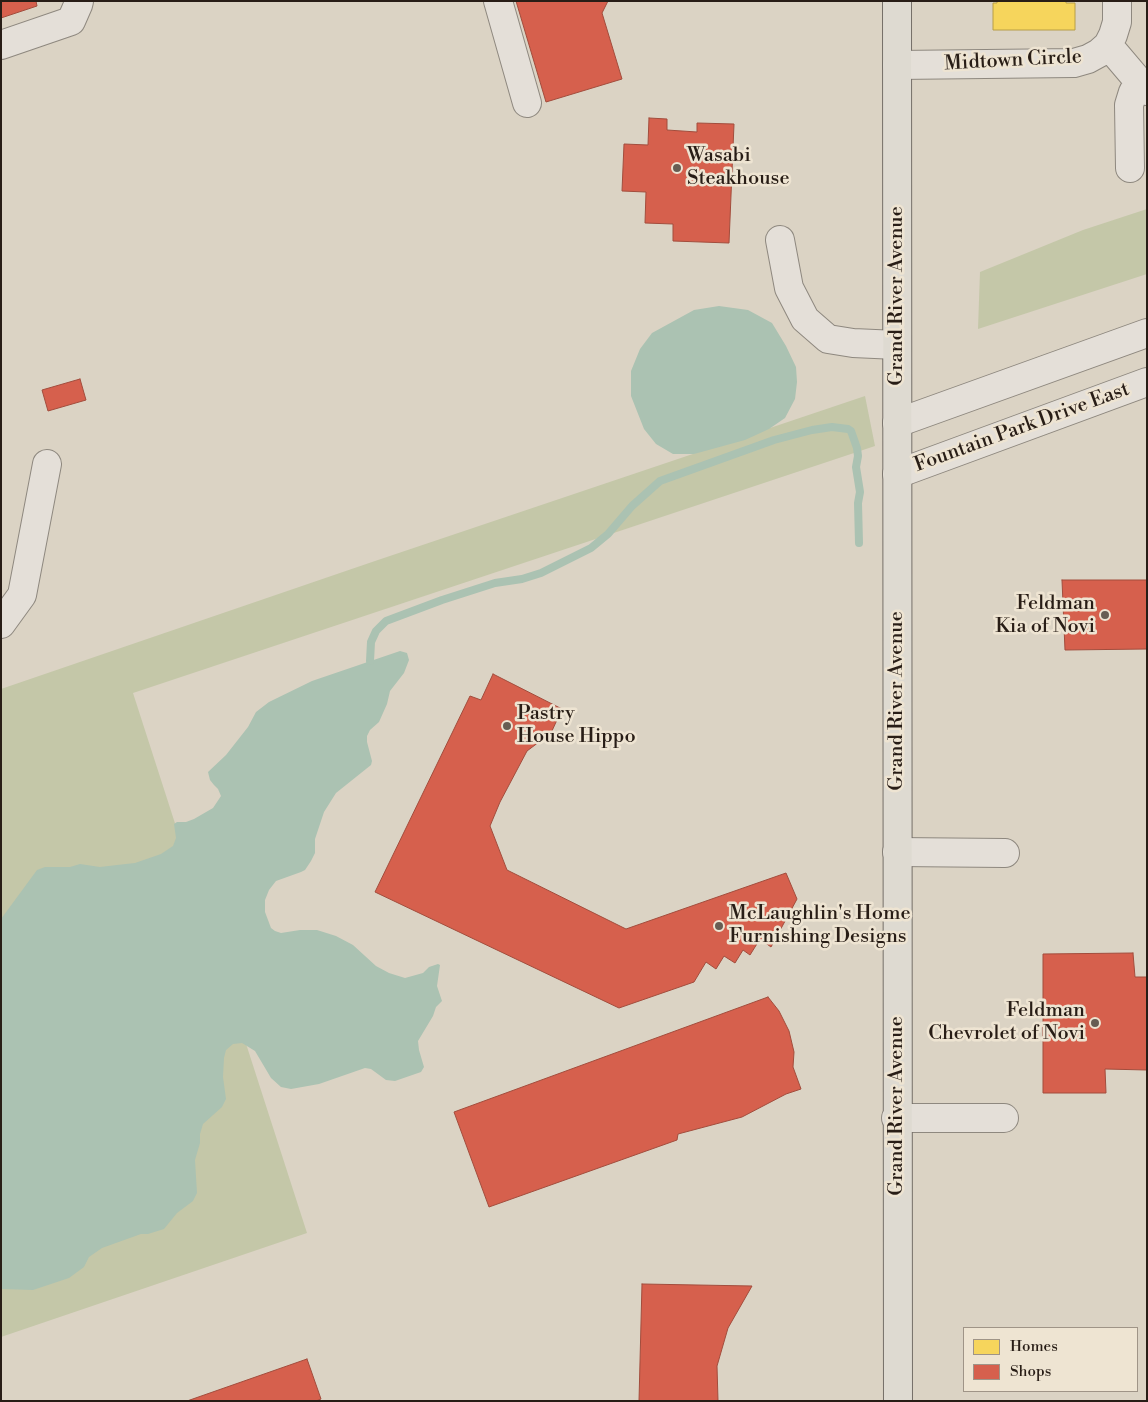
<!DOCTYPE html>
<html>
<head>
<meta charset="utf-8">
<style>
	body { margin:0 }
	#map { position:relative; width:1148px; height:1402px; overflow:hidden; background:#dbd3c4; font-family:"Libre Bodoni",serif }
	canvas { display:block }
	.frame { position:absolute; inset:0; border:2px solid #281d16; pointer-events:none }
	.legend { position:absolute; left:963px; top:1327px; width:175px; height:65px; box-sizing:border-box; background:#eee4d2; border:1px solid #9f9487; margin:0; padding:6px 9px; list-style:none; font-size:15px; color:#281d16 }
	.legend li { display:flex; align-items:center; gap:10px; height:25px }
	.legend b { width:25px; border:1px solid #9f9487 }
</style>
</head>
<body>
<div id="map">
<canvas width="1148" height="1402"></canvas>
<div class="frame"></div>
<ul class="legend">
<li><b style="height:14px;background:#f6d55c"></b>Homes</li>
<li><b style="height:14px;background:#d6604d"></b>Shops</li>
</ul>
</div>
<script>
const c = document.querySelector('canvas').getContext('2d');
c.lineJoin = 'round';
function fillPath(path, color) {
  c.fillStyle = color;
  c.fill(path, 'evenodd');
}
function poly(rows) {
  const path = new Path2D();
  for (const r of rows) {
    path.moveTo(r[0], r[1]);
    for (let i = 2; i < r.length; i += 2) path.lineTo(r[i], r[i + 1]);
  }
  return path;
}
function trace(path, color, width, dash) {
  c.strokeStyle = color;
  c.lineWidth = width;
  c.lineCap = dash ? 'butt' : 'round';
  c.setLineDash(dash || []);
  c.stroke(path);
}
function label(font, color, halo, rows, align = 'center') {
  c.font = font + ' "Libre Bodoni",serif';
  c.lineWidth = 5;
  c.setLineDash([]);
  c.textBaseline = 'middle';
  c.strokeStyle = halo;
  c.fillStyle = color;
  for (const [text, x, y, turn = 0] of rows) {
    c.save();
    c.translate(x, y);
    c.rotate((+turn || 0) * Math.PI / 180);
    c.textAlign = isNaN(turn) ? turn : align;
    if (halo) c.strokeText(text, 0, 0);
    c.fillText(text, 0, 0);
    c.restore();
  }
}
const green = poly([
	[1147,209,1147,274,978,329,980,272,1083,230],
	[865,396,875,446,133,693,307,1233,1,1337,1,689,375,561]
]);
const water = poly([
	[719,306,748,310,772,323,786,346,796,367,797,382,795,399,785,418,769,429,745,440,694,454,673,454,656,444,644,429,631,396,631,371,640,349,652,333,694,310],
	[400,651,407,653,409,660,404,673,390,691,387,704,379,722,370,730,367,736,367,742,372,761,371,765,336,793,324,812,315,839,315,853,311,861,305,870,301,872,276,881,269,890,265,900,265,912,271,928,275,931,281,933,300,930,317,930,336,936,353,945,376,966,389,973,405,978,423,973,429,967,438,964,440,965,437,986,442,1001,436,1007,433,1016,418,1041,419,1050,424,1067,421,1072,395,1081,386,1080,371,1069,365,1068,319,1084,291,1089,281,1087,271,1078,255,1051,242,1043,233,1044,226,1050,224,1058,223,1077,226,1099,222,1107,203,1124,200,1134,200,1143,195,1160,197,1193,193,1201,177,1213,164,1229,148,1234,141,1234,102,1248,89,1257,84,1267,69,1278,33,1290,1,1289,1,919,37,870,45,867,70,867,80,864,100,867,117,865,135,863,161,854,173,846,176,838,174,824,177,822,186,822,194,819,213,808,221,796,218,789,214,785,210,780,208,772,226,755,248,727,256,712,269,702,312,681]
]);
const homes = poly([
	[997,1,1066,1,1066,3,1075,3,1075,30,993,30,993,3,997,3,997,1]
]);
const shops = poly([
	[1,1,36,1,37,6,1,18,1,1],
	[516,1,608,1,602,13,622,79,546,102,516,1],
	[649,118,667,119,667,130,697,132,697,123,734,124,729,243,673,241,673,224,645,223,646,192,622,191,624,144,648,145,649,118],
	[80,379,86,400,48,411,42,390,80,379],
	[1062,580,1147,580,1147,649,1065,650,1062,580],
	[493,674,562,709,551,733,527,751,500,802,490,826,507,870,626,929,786,873,797,899,771,947,760,939,750,955,743,950,735,963,724,956,716,969,706,962,694,982,619,1008,375,892,470,696,481,700,493,674],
	[1133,953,1135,977,1147,977,1147,1070,1105,1069,1106,1093,1043,1093,1043,954,1133,953],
	[768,997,779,1011,789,1031,794,1052,793,1067,801,1089,786,1094,742,1117,678,1134,677,1140,489,1207,454,1112,768,997],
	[642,1284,752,1286,728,1328,717,1366,718,1401,639,1401,642,1284],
	[307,1359,321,1399,316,1401,187,1401,307,1359]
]);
const stream = poly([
	[370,661,371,642,376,631,386,621,442,600,495,583,522,579,541,573,591,548,608,534,632,506,660,481,774,440,812,430,832,427,848,429,851,431,857,448,858,456,856,467,860,492,858,503,859,543]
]);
const minor = poly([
	[498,1,527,103],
	[1,45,71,21,78,5,79,1],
	[1108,45,1147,91],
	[897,65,1074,63,1088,59,1099,53,1108,45,1113,35,1117,22,1117,1],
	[1130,168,1129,105,1133,92,1141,85],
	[780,240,789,288,805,319,828,339,853,343,897,345],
	[897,423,1147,333],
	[897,474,1147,382],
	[1,624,22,595,47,464],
	[897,852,1005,853],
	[896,1118,1004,1118]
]);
const major = poly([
	[897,1,898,1401]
]);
const markers = [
	[677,168,5,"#675d53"],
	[1105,615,5,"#675d53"],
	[507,726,5,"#675d53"],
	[719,926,5,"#675d53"],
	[1095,1023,5,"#675d53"]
];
const streetNames = [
	["Midtown Circle",1013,61,-3],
	["Grand River Avenue",897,296,-90],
	["Fountain Park Drive East",1022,428,-20],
	["Grand River Avenue",897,701,-90],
	["Grand River Avenue",897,1106,-90]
];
const poiNames = [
	["Wasabi",687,156],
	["Steakhouse",687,179],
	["Feldman",1095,604,"right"],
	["Kia of Novi",1095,627,"right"],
	["Pastry",517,714],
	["House Hippo",517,737],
	["McLaughlin's Home",729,914],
	["Furnishing Designs",729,937],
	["Feldman",1085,1011,"right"],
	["Chevrolet of Novi",1085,1034,"right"]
];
fillPath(green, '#c4c7a8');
fillPath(water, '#abc2b2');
fillPath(homes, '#f6d55c');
trace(homes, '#b89e47', 1);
fillPath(shops, '#d6604d');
trace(shops, '#a24c3c', 1);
trace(stream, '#abc2b2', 8);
trace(minor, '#8e887f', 30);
trace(major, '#756f68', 30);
trace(minor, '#e4dfd8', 28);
trace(major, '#dedad1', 28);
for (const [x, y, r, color] of markers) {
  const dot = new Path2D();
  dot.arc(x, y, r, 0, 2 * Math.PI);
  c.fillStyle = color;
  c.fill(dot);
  trace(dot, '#eee4d2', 2);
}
label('20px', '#281d16', '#eee4d2', streetNames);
label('20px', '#281d16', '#eee4d2', poiNames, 'left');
</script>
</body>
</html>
